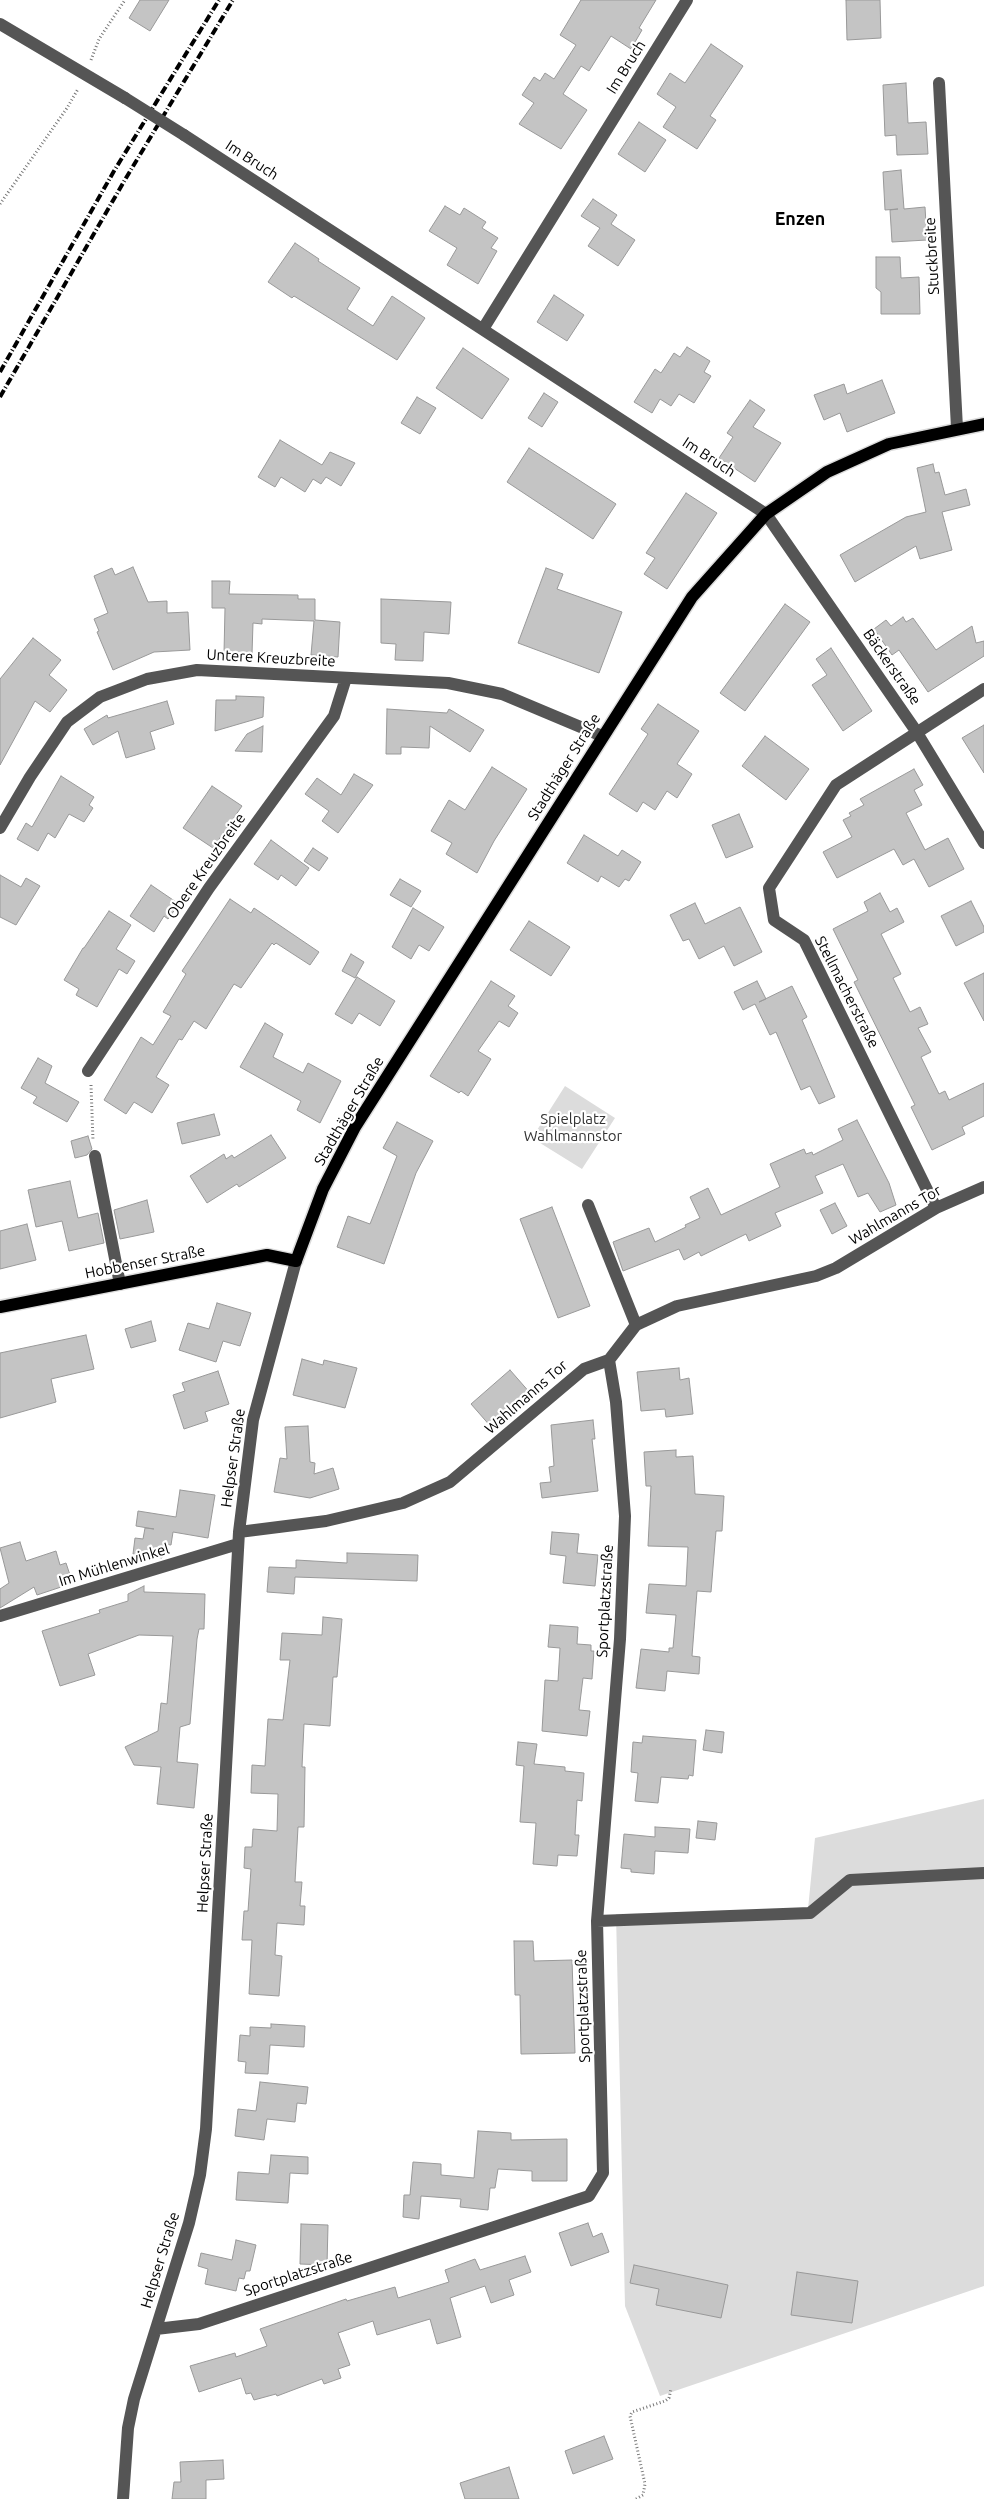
<!DOCTYPE html>
<html>
<head>
<meta charset="utf-8">
<style>
	body { margin:0 }
	canvas { display:block; background:#fff }
</style>
</head>
<body>
<canvas width="984" height="2499"></canvas>
<script>
const c = document.querySelector('canvas').getContext('2d');
c.lineJoin = 'round';
function fillPath(path, color) {
  c.fillStyle = color;
  c.fill(path, 'evenodd');
}
function poly(rows) {
  const path = new Path2D();
  for (const r of rows) {
    path.moveTo(r[0], r[1]);
    for (let i = 2; i < r.length; i += 2) path.lineTo(r[i], r[i + 1]);
  }
  return path;
}
function trace(path, color, width, dash) {
  c.strokeStyle = color;
  c.lineWidth = width;
  c.lineCap = dash ? 'butt' : 'round';
  c.setLineDash(dash || []);
  c.stroke(path);
}
function label(font, color, halo, rows, align = 'center') {
  c.font = font + ' Ubuntu,sans-serif';
  c.lineWidth = 4.5;
  c.setLineDash([]);
  c.textBaseline = 'middle';
  c.strokeStyle = halo;
  c.fillStyle = color;
  for (const [text, x, y, turn = 0] of rows) {
    c.save();
    c.translate(x, y);
    c.rotate((+turn || 0) * Math.PI / 180);
    c.textAlign = isNaN(turn) ? turn : align;
    if (halo) c.strokeText(text, 0, 0);
    c.fillText(text, 0, 0);
    c.restore();
  }
}
const green = poly([
	[565,1086,615,1118,582,1169,532,1138],
	[984,1799,984,2286,660,2396,625,2306,616,1914,808,1909,815,1838]
]);
const building = poly([
	[140,0,169,0,150,31,129,18,140,0],
	[581,0,656,0,639,28,642,30,631,49,611,36,589,71,581,66,563,94,587,110,561,149,519,124,534,103,522,95,534,77,540,81,545,73,554,79,576,45,560,35,581,0],
	[846,0,880,0,881,38,847,40,846,0],
	[711,44,743,66,710,116,716,120,697,149,663,127,676,107,657,94,670,73,685,83,711,44],
	[906,83,908,123,926,122,928,154,897,155,896,135,885,136,883,85,906,83],
	[639,122,666,140,645,172,618,154,639,122],
	[901,170,904,209,925,207,927,240,892,242,890,210,898,209,885,210,883,172,901,170],
	[593,199,617,215,611,224,635,240,618,266,588,246,600,228,581,216,593,199],
	[445,206,460,215,464,208,486,222,482,228,498,238,491,248,497,251,478,284,447,265,457,248,429,231,445,206],
	[295,243,319,259,318,261,360,288,347,309,373,326,392,296,425,318,397,360,294,296,292,298,268,282,295,243],
	[876,257,900,257,901,278,919,277,920,314,881,314,881,292,876,288,876,257],
	[554,295,584,315,567,341,537,322,554,295],
	[687,347,710,361,704,372,711,376,694,403,679,394,671,406,660,399,652,413,634,402,655,369,661,373,674,353,680,357,687,347],
	[463,348,509,379,482,419,436,388,463,348],
	[882,380,895,413,847,432,840,413,824,420,814,395,844,384,847,394,882,380],
	[544,393,558,402,542,427,528,418,544,393],
	[417,397,436,408,420,434,401,423,417,397],
	[750,400,765,410,753,427,781,443,755,482,719,458,733,437,727,433,750,400],
	[280,440,322,465,330,452,355,463,341,486,326,477,321,484,313,479,305,492,281,477,275,487,258,477,280,440],
	[529,448,616,504,593,539,507,482,529,448],
	[933,464,935,473,939,472,945,495,966,489,970,505,942,512,952,550,920,559,916,546,855,582,840,555,906,517,926,512,917,468,933,464],
	[686,493,717,513,667,589,644,574,655,558,646,553,686,493],
	[133,567,148,602,167,601,167,613,188,612,190,650,154,652,113,670,97,632,99,631,94,619,108,613,94,576,112,568,115,575,133,567],
	[546,568,563,574,557,589,622,612,599,673,518,643,546,568],
	[212,581,230,581,229,594,298,595,298,599,315,599,315,620,340,622,338,657,311,655,314,621,262,619,262,624,253,623,252,654,224,653,225,608,212,608,212,581],
	[381,599,451,602,449,634,424,632,423,661,395,660,396,644,381,643,381,599],
	[785,604,810,622,745,711,720,693,785,604],
	[903,617,906,622,913,618,936,650,972,626,976,643,984,641,984,656,928,692,899,650,892,655,874,629,886,620,891,626,903,617],
	[33,638,61,660,49,675,67,690,50,712,35,701,0,765,0,679,33,638],
	[831,648,872,711,843,731,812,685,827,675,816,659,831,648],
	[236,696,264,697,263,717,215,731,216,700,236,700,236,696],
	[167,701,174,724,150,732,155,749,126,758,118,731,93,745,84,729,107,715,108,718,167,701],
	[658,704,699,731,677,764,692,774,677,798,667,791,655,810,643,802,637,812,609,794,648,734,641,729,658,704],
	[387,709,447,713,449,709,484,730,470,752,430,726,429,748,401,747,401,754,386,754,387,709],
	[984,725,984,773,962,738,984,725],
	[263,726,262,752,235,751,247,734,263,726],
	[765,736,809,769,786,800,742,766,765,736],
	[492,767,527,789,494,841,477,873,446,854,452,843,431,831,449,800,465,810,492,767],
	[914,769,923,785,914,790,922,805,906,813,925,850,948,838,964,869,929,887,914,859,903,865,894,849,837,878,823,852,852,837,843,820,851,816,849,813,864,805,860,799,914,769],
	[354,774,373,785,338,833,322,821,329,811,305,794,317,778,341,795,354,774],
	[61,776,94,797,89,805,93,808,84,822,69,814,55,838,48,833,38,851,17,839,26,823,32,827,61,776],
	[212,786,242,806,213,848,183,828,212,786],
	[739,814,753,847,726,858,712,825,739,814],
	[584,835,618,856,622,850,641,862,629,881,625,879,619,887,601,876,598,882,567,863,584,835],
	[271,840,309,868,296,886,281,875,278,880,254,864,271,840],
	[313,848,328,858,319,871,304,861,313,848],
	[0,875,21,887,26,878,40,886,16,925,0,917,0,875],
	[400,879,421,891,411,907,390,895,400,879],
	[151,885,179,904,168,919,164,916,154,932,130,916,151,885],
	[880,893,890,912,897,908,904,922,881,934,901,974,893,978,910,1012,920,1007,928,1024,918,1028,931,1052,921,1057,939,1094,945,1091,949,1100,984,1083,984,1116,962,1127,965,1134,932,1150,911,1107,915,1105,854,982,858,980,833,929,868,911,864,902,880,893],
	[230,899,251,913,254,908,319,952,310,965,276,943,274,945,272,943,241,988,234,984,206,1029,194,1021,182,1040,179,1039,156,1077,169,1085,152,1113,134,1102,126,1114,104,1100,141,1037,153,1045,171,1016,163,1012,186,974,182,971,230,899],
	[971,901,984,927,984,932,956,946,941,916,971,901],
	[695,903,705,924,740,907,762,952,734,966,724,946,699,959,689,939,683,941,670,915,695,903],
	[413,908,444,927,429,951,419,945,411,959,392,947,413,908],
	[109,911,131,925,116,949,135,961,127,974,119,969,97,1007,76,995,79,989,64,980,83,948,84,948,109,911],
	[529,921,570,947,551,976,510,950,529,921],
	[351,954,364,962,355,978,342,971,351,954],
	[984,973,984,1021,964,983,984,973],
	[357,977,395,1001,380,1026,359,1013,352,1024,335,1014,357,977],
	[491,981,515,996,508,1006,518,1013,509,1027,499,1021,478,1051,491,1059,468,1096,461,1091,459,1093,430,1076,491,981],
	[757,981,766,999,759,1002,792,986,807,1017,802,1020,835,1097,819,1104,810,1086,801,1090,776,1032,770,1035,755,1004,743,1010,734,992,757,981],
	[265,1023,283,1034,273,1057,303,1073,308,1063,341,1081,320,1123,297,1110,301,1101,240,1067,265,1023],
	[38,1058,52,1066,45,1083,79,1102,67,1122,33,1103,37,1097,21,1088,38,1058],
	[214,1114,220,1135,182,1144,177,1123,214,1114],
	[857,1120,889,1183,896,1205,880,1212,868,1193,858,1197,843,1164,815,1176,823,1193,775,1213,781,1226,749,1241,746,1234,701,1256,699,1252,684,1260,679,1249,623,1271,613,1242,649,1228,655,1242,686,1227,685,1225,700,1218,690,1197,708,1188,721,1215,780,1187,770,1164,804,1149,806,1154,812,1152,813,1155,843,1140,838,1129,857,1120],
	[397,1122,433,1141,416,1173,384,1264,337,1247,348,1216,370,1224,397,1156,383,1148,397,1122],
	[271,1135,286,1158,239,1187,237,1184,207,1203,190,1176,224,1154,226,1159,232,1155,234,1158,271,1135],
	[88,1136,92,1149,87,1155,75,1158,71,1141,88,1136],
	[70,1181,78,1218,98,1213,104,1243,69,1251,62,1221,36,1227,28,1190,70,1181],
	[147,1200,154,1232,120,1239,114,1210,147,1200],
	[835,1203,847,1226,832,1234,820,1210,835,1203],
	[552,1207,590,1306,558,1318,520,1219,552,1207],
	[27,1224,36,1260,0,1269,0,1231,27,1224],
	[217,1303,251,1313,240,1346,223,1341,216,1362,179,1350,188,1323,209,1329,217,1303],
	[151,1321,156,1341,131,1348,125,1329,151,1321],
	[86,1335,94,1369,51,1379,56,1402,0,1418,0,1353,86,1335],
	[302,1359,323,1365,324,1360,357,1368,345,1408,293,1395,302,1359],
	[679,1368,680,1380,689,1378,693,1414,666,1417,665,1409,641,1411,637,1372,679,1368],
	[510,1370,531,1394,492,1428,471,1404,510,1370],
	[218,1371,229,1404,205,1412,208,1421,184,1429,173,1395,185,1391,182,1383,218,1371],
	[593,1420,595,1439,592,1439,598,1491,542,1498,540,1483,551,1482,549,1467,554,1466,551,1425,593,1420],
	[308,1426,310,1462,315,1463,314,1474,333,1468,339,1489,310,1498,274,1492,280,1458,287,1459,285,1427,308,1426],
	[676,1450,676,1457,693,1456,695,1494,724,1496,722,1531,716,1531,711,1592,697,1591,692,1656,700,1657,699,1674,667,1671,665,1691,636,1688,641,1649,669,1652,669,1648,673,1648,676,1615,646,1613,649,1584,686,1586,688,1547,648,1546,651,1486,646,1486,644,1452,676,1450],
	[180,1490,215,1495,208,1538,173,1532,171,1545,164,1544,162,1558,133,1554,135,1538,143,1539,145,1528,154,1529,136,1526,138,1511,176,1517,180,1490],
	[552,1532,579,1534,577,1553,598,1555,595,1586,563,1583,566,1556,550,1554,552,1532],
	[20,1542,26,1561,56,1551,60,1565,66,1563,72,1581,66,1583,67,1585,37,1595,34,1587,0,1608,0,1589,9,1583,0,1548,20,1542],
	[347,1553,418,1555,417,1581,295,1577,294,1594,267,1592,269,1567,296,1568,296,1560,347,1563,347,1553],
	[144,1586,144,1592,205,1594,204,1629,199,1629,197,1639,190,1724,180,1727,177,1762,198,1764,194,1808,157,1804,161,1767,134,1765,125,1747,158,1731,161,1703,167,1704,173,1636,139,1635,88,1654,95,1675,60,1686,42,1631,100,1613,99,1610,128,1601,128,1594,144,1586],
	[323,1617,342,1619,337,1677,333,1677,330,1726,304,1724,302,1767,305,1767,304,1827,298,1827,295,1882,302,1882,300,1906,305,1906,304,1925,277,1923,275,1955,282,1956,279,1996,249,1994,252,1940,242,1940,244,1911,248,1911,251,1869,244,1868,245,1847,252,1847,253,1829,277,1831,278,1794,251,1793,252,1765,265,1766,268,1719,283,1720,290,1660,280,1660,282,1633,322,1635,323,1617],
	[550,1625,578,1627,577,1644,591,1645,591,1651,594,1651,592,1679,583,1678,579,1710,590,1711,587,1736,542,1731,545,1680,558,1681,560,1648,548,1647,550,1625],
	[706,1730,724,1732,722,1753,703,1750,706,1730],
	[643,1736,696,1740,693,1776,689,1775,688,1779,661,1777,658,1803,635,1801,638,1773,631,1772,633,1742,642,1743,643,1736],
	[518,1742,537,1744,534,1764,565,1767,565,1771,584,1773,582,1801,577,1800,575,1835,579,1835,577,1856,558,1855,557,1866,533,1864,536,1823,520,1822,524,1766,516,1765,518,1742],
	[698,1821,717,1823,715,1840,696,1838,698,1821],
	[655,1827,690,1829,688,1853,655,1851,654,1874,631,1872,631,1869,621,1868,624,1834,655,1837,655,1827],
	[514,1941,533,1941,534,1961,572,1960,575,2053,521,2054,520,1995,515,1995,514,1941],
	[271,2024,305,2026,304,2047,270,2045,268,2074,245,2073,246,2062,238,2061,240,2035,250,2036,250,2027,271,2028,271,2024],
	[260,2082,308,2087,306,2104,297,2103,295,2122,267,2119,264,2140,235,2136,238,2109,256,2111,260,2082],
	[478,2131,511,2133,511,2140,567,2139,567,2181,532,2181,532,2171,498,2169,495,2188,490,2188,488,2210,460,2207,461,2199,421,2196,419,2219,403,2217,404,2195,410,2195,413,2162,441,2164,441,2175,474,2178,478,2131],
	[271,2155,308,2157,308,2174,290,2173,288,2203,236,2200,238,2172,269,2174,271,2155],
	[588,2223,593,2237,602,2233,609,2252,571,2266,559,2233,588,2223],
	[301,2224,328,2225,327,2265,300,2264,301,2224],
	[236,2240,256,2245,250,2271,246,2271,244,2279,239,2278,236,2291,205,2284,208,2269,198,2266,201,2253,232,2260,236,2240],
	[525,2256,531,2272,509,2280,514,2295,491,2303,485,2286,450,2298,461,2337,437,2344,430,2319,377,2335,373,2321,338,2333,350,2365,338,2369,341,2378,324,2384,322,2379,277,2396,276,2394,254,2400,251,2393,246,2394,241,2378,199,2392,190,2366,235,2353,236,2357,267,2346,260,2329,346,2299,347,2301,395,2287,398,2298,449,2282,445,2270,475,2259,480,2270,525,2256],
	[634,2265,728,2285,721,2318,656,2305,659,2289,630,2283,634,2265],
	[797,2272,858,2281,852,2323,791,2315,797,2272],
	[604,2436,613,2459,573,2474,565,2451,604,2436],
	[223,2460,224,2479,206,2480,206,2499,172,2499,174,2482,181,2482,180,2462,223,2460],
	[509,2467,519,2499,465,2499,460,2483,509,2467]
]);
const path = poly([
	[91,60,99,39,125,0],
	[0,204,67,108,78,89],
	[91,1085,93,1141],
	[636,2499,643,2495,645,2484,630,2416,632,2412,665,2401,669,2398,671,2389]
]);
const minor = poly([
	[0,24,125,98],
	[939,83,957,428],
	[184,135,766,514,916,731,984,843],
	[483,329,687,0],
	[0,828,30,777,67,722,100,697,147,679,197,670,448,683,502,694,602,736],
	[88,1071,209,888,334,716,346,678],
	[95,1156,120,1284],
	[588,1205,636,1325],
	[936,1208,804,940,774,920,769,888,836,785,984,689],
	[239,1532,326,1521,403,1503,450,1482,584,1369,609,1360,636,1325,677,1306,816,1276,836,1268,936,1208,984,1187],
	[0,1616,238,1544],
	[597,1921,810,1913,850,1880,984,1873],
	[156,2329,199,2324,589,2196,603,2173,597,1921,620,1639,625,1516,616,1402,609,1360],
	[123,2499,128,2428,134,2399,189,2223,200,2175,206,2129,239,1532,253,1420,296,1261]
]);
const major = poly([
	[0,1307,267,1255,296,1261,323,1189,355,1127,692,597,766,514,827,472,889,444,984,424]
]);
const rail = poly([
	[0,372,114,171,219,0],
	[0,397,126,178,233,0]
]);
const minorBridge = poly([
	[125,98,184,135]
]);
const streetNames = [
	["Im Bruch",626,67,-58],
	["Im Bruch",252,160,33],
	["Stuckbreite",932,256,-93],
	["Im Bruch",709,457,33],
	["Untere Kreuzbreite",271,658,3],
	["Bäckerstraße",892,667,55],
	["Stadthäger Straße",564,767,-58],
	["Obere Kreuzbreite",206,866,-55],
	["Stellmacherstraße",847,992,63],
	["Stadthäger Straße",349,1111,-60],
	["Wahlmanns Tor",895,1215,-30],
	["Hobbenser Straße",145,1262,-11],
	["Wahlmanns Tor",526,1397,-41],
	["Helpser Straße",233,1458,-82],
	["Im Mühlenwinkel",114,1565,-17],
	["Sportplatzstraße",605,1601,-87],
	["Helpser Straße",205,1863,-87],
	["Sportplatzstraße",583,2006,-92],
	["Helpser Straße",160,2260,-73],
	["Sportplatzstraße",298,2274,-18]
];
const parkNames = [
	["Spielplatz",573,1119],
	["Wahlmannstor",573,1136]
];
const quarterNames = [
	["Enzen",800,219]
];
fillPath(green, '#dcdcdc');
fillPath(building, '#c4c4c4');
trace(building, '#999', 1);
trace(major, '#dbdbdb', 15);
trace(path, '#777', 3, [1, 2.5]);
trace(minor, '#555', 12);
trace(major, '#000', 12);
trace(rail, '#000', 4, [8, 2.5, 1, 2.5]);
trace(minorBridge, '#555', 12);
label('15px', '#000', '#fff', streetNames);
label('15px', '#333', '#fff', parkNames);
label('bold 18px', '#000', '#fff', quarterNames);
</script>
</body>
</html>
